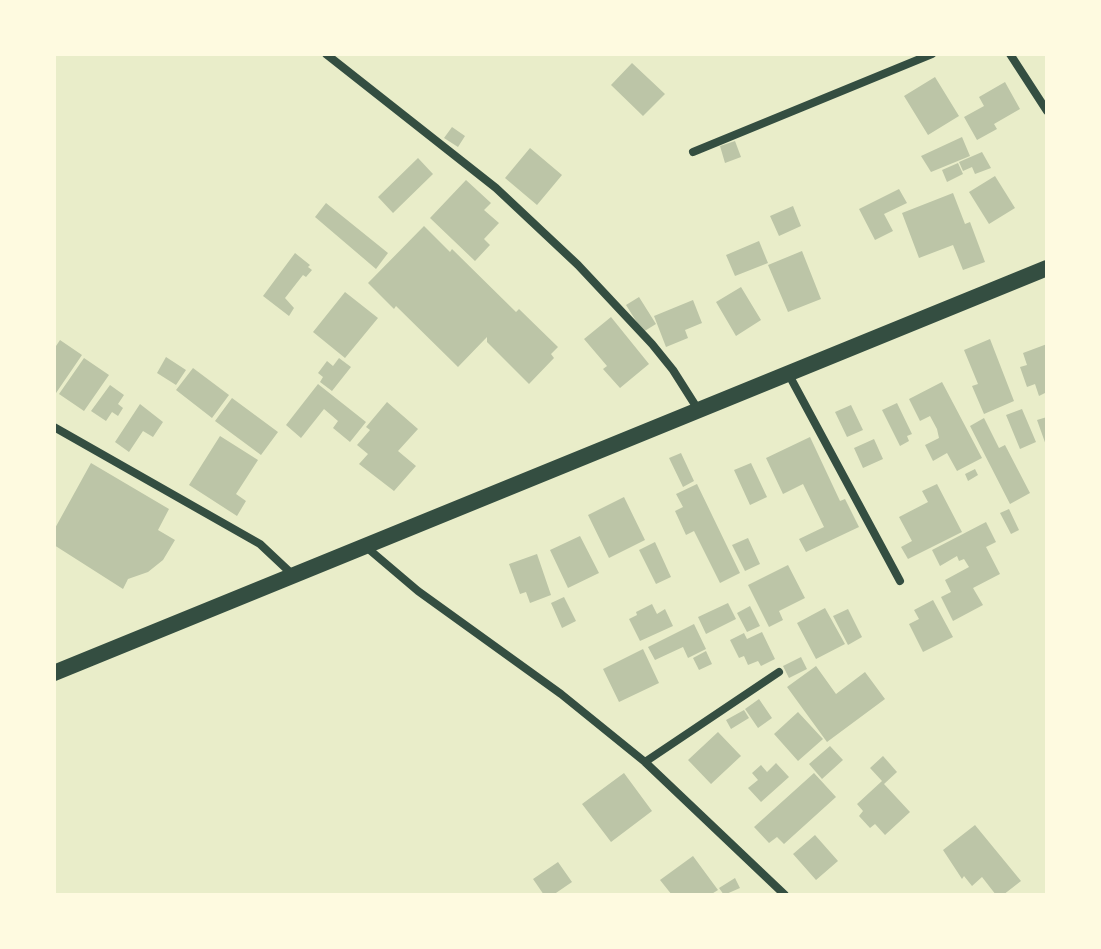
<!DOCTYPE html>
<html>
<head>
<meta charset="utf-8">
<style>
	body { margin:0 }
	#map { position:relative; width:1101px; height:949px; overflow:hidden; background:#e9edc9; font-family:"Fira Sans",sans-serif }
	canvas { display:block }
	.frame { position:absolute; inset:0; border:56px solid #fefae0; pointer-events:none }
</style>
</head>
<body>
<div id="map">
<canvas width="1101" height="949"></canvas>
<div class="frame"></div>
</div>
<script>
const c = document.querySelector('canvas').getContext('2d');
c.lineJoin = 'round';
function fillPath(path, color) {
  c.fillStyle = color;
  c.fill(path, 'evenodd');
}
function poly(rows) {
  const path = new Path2D();
  for (const r of rows) {
    path.moveTo(r[0], r[1]);
    for (let i = 2; i < r.length; i += 2) path.lineTo(r[i], r[i + 1]);
  }
  return path;
}
function trace(path, color, width, dash) {
  c.strokeStyle = color;
  c.lineWidth = width;
  c.lineCap = dash ? 'butt' : 'round';
  c.setLineDash(dash || []);
  c.stroke(path);
}
const building = poly([
	[632,63,665,94,643,116,611,85],
	[935,77,959,116,928,135,904,96],
	[1005,82,1020,109,994,124,997,129,977,140,964,117,984,106,979,97],
	[452,127,465,136,458,147,444,138],
	[962,137,970,156,931,172,921,156],
	[735,141,741,157,725,163,720,146],
	[530,148,562,175,537,205,505,178],
	[982,152,991,168,975,174,972,167,963,171,959,162],
	[418,158,433,174,393,213,378,197],
	[958,163,963,174,947,182,942,170],
	[995,176,1015,208,989,224,969,192],
	[466,180,491,203,484,210,499,223,484,239,490,245,475,261,430,218],
	[899,189,907,203,884,214,893,231,875,240,859,209],
	[953,193,965,224,970,222,985,262,963,270,953,245,919,258,902,213],
	[326,203,388,253,376,269,315,217],
	[793,206,801,226,779,236,770,216],
	[424,226,450,252,452,249,516,312,519,309,558,347,551,354,554,358,529,384,487,342,487,337,458,367,396,306,394,309,368,283],
	[759,241,768,263,735,276,726,255],
	[802,251,821,299,788,312,768,265],
	[295,253,310,265,308,267,312,270,306,277,303,275,285,298,294,308,289,316,263,296],
	[741,287,761,320,736,336,716,302],
	[345,292,378,318,345,358,313,332],
	[639,297,656,324,643,332,626,305],
	[693,300,702,323,685,330,688,338,666,347,654,316],
	[611,317,649,364,620,388,603,369,607,366,584,339],
	[990,339,1014,401,984,414,972,386,978,384,964,350],
	[60,340,82,355,54,396,54,349],
	[1047,344,1047,392,1039,396,1035,384,1027,387,1020,367,1027,365,1023,353],
	[166,357,186,370,176,385,157,373],
	[84,358,109,375,84,411,59,394],
	[339,358,351,367,332,391,320,382,323,377,318,373,327,361,333,366],
	[193,368,229,395,212,418,176,390],
	[942,382,982,458,957,471,947,453,933,461,925,445,939,438,937,429,930,416,920,421,909,399],
	[318,384,366,422,350,442,333,428,338,421,324,409,301,438,286,425],
	[110,385,124,395,118,404,123,408,118,416,112,412,106,421,91,411],
	[232,398,278,432,261,455,215,421],
	[387,402,418,429,398,451,416,466,394,491,359,464,368,454,357,445,370,430,366,427],
	[897,403,912,434,907,436,909,441,900,446,882,410],
	[140,404,163,422,153,437,143,431,129,452,115,442],
	[851,405,863,430,847,437,835,412],
	[1022,409,1036,442,1020,449,1006,415],
	[1047,417,1047,448,1037,420],
	[984,418,999,448,1005,445,1030,493,1010,504,970,426],
	[220,436,258,460,236,494,246,501,237,516,189,485],
	[810,437,840,501,845,499,859,527,806,552,799,539,824,527,803,484,783,494,766,458],
	[874,439,883,459,863,468,854,448],
	[681,453,694,481,683,487,669,458],
	[91,463,169,509,158,530,175,540,163,560,148,572,128,579,123,589,54,545,54,530],
	[751,463,767,497,750,505,734,470],
	[975,469,978,475,968,481,965,474],
	[697,484,740,573,720,583,694,531,686,535,675,511,683,507,676,494],
	[937,484,962,532,908,559,901,547,912,541,899,517,928,502,922,491],
	[624,497,645,540,609,558,588,515],
	[1009,509,1019,530,1011,534,1000,513],
	[986,522,996,542,986,547,1000,574,973,588,983,605,953,621,941,597,951,592,945,580,969,567,964,559,959,561,957,556,940,566,932,550],
	[580,536,599,573,568,588,550,550],
	[748,538,760,564,745,571,732,545],
	[655,542,671,577,656,584,639,550],
	[537,554,551,595,530,603,526,592,520,594,509,564],
	[788,565,805,598,779,611,783,620,769,627,748,585],
	[564,597,576,621,562,628,551,603],
	[933,600,953,637,923,652,909,624,919,619,914,610],
	[728,603,736,619,706,634,698,617],
	[652,604,657,614,665,609,673,626,640,641,629,619,637,615,636,612],
	[750,606,760,626,747,632,737,613],
	[825,608,845,644,816,659,797,623],
	[848,609,862,637,848,645,833,616],
	[694,624,706,649,688,658,683,647,655,660,648,647],
	[762,632,775,659,761,666,758,661,748,665,744,656,739,658,730,640,744,633,747,639],
	[643,649,659,683,619,702,603,669],
	[706,651,712,664,699,670,693,658],
	[801,657,807,669,789,678,783,666],
	[816,666,836,694,865,672,885,699,827,742,787,687],
	[759,699,772,718,758,728,745,709],
	[744,710,749,718,731,729,726,720],
	[798,712,823,739,798,761,774,734],
	[718,732,741,756,711,784,688,760],
	[830,746,843,760,822,779,809,764],
	[883,756,897,772,884,784,910,812,885,835,875,824,870,828,859,816,863,811,857,804,882,781,870,768],
	[776,763,789,777,761,802,748,788,758,780,752,773,761,765,767,772],
	[624,773,652,811,611,842,582,804],
	[814,773,836,797,784,844,777,837,769,843,754,827],
	[975,825,1021,881,1003,895,996,895,982,877,972,886,964,876,962,879,943,850],
	[815,835,838,861,816,880,793,854],
	[693,856,718,890,710,895,672,895,660,880],
	[558,862,572,882,553,895,544,895,533,879],
	[735,878,740,888,724,895,719,888]
]);
const minor = poly([
	[326,54,496,188,578,265,652,344,673,370,699,411],
	[1010,54,1047,111],
	[693,152,932,54],
	[789,375,900,581],
	[54,427,260,544,293,575],
	[365,546,418,591,561,694,645,762,785,895],
	[645,762,779,672]
]);
const secondary = poly([
	[54,673,1047,268]
]);
fillPath(building, '#bcc5a7');
trace(minor, '#344e41', 8);
trace(secondary, '#344e41', 16);
</script>
</body>
</html>
